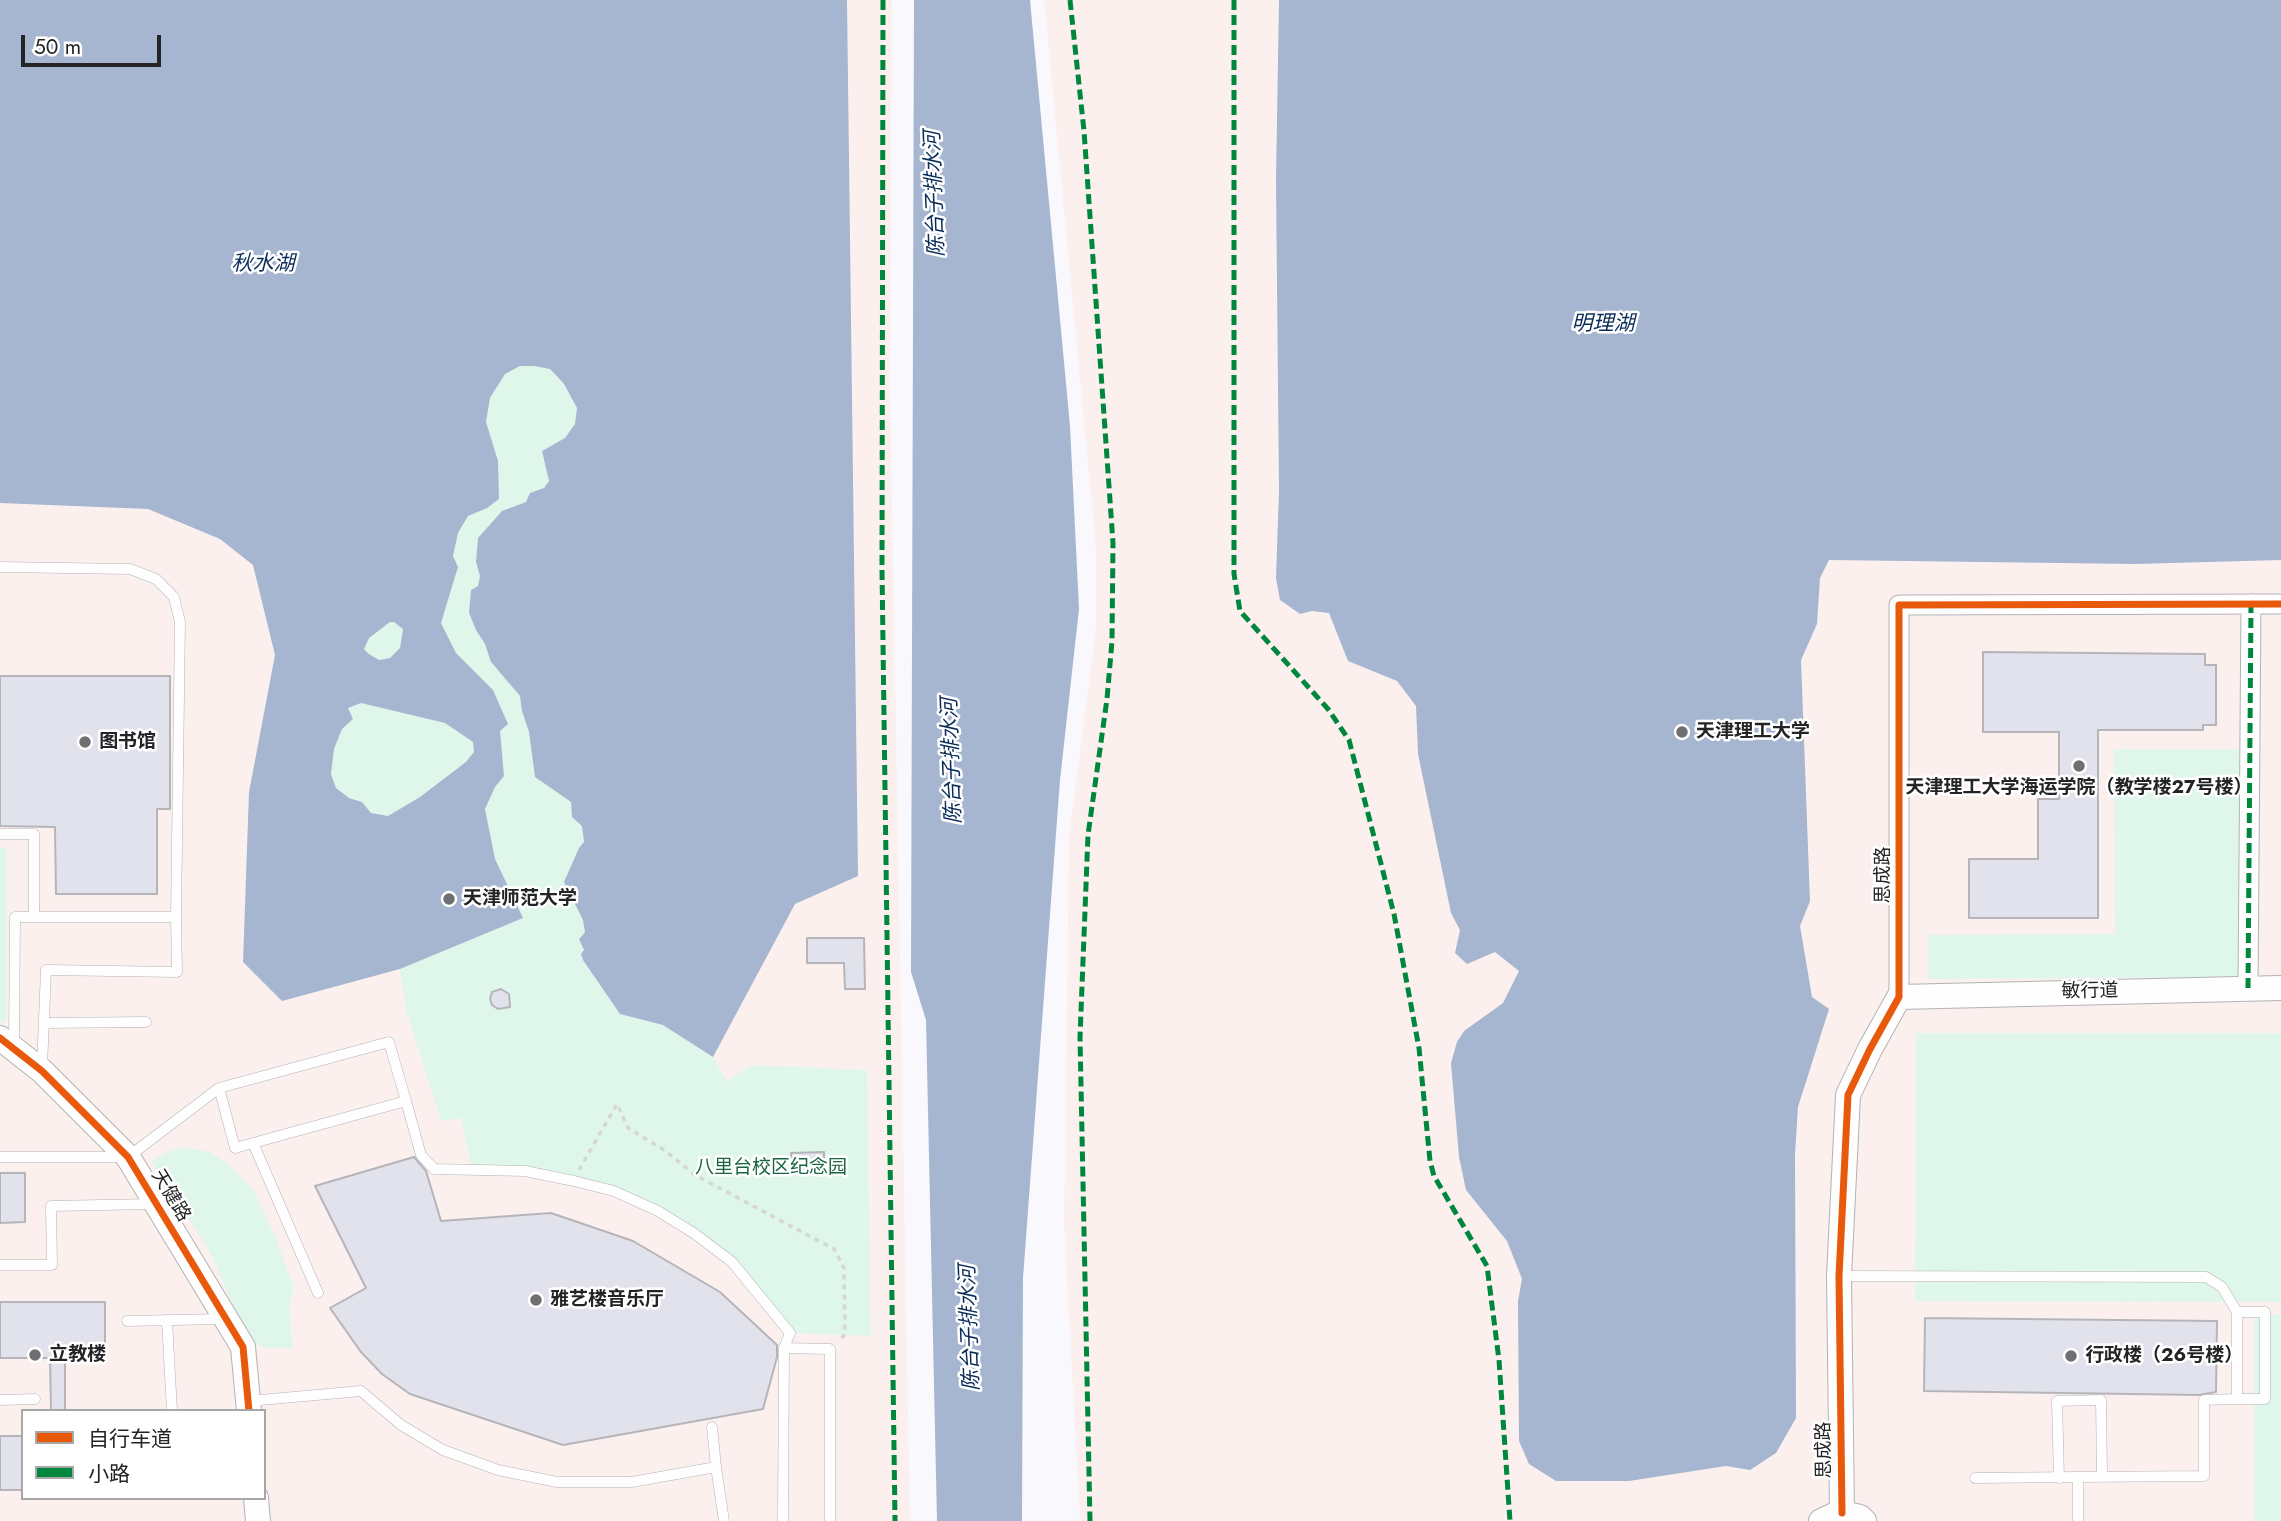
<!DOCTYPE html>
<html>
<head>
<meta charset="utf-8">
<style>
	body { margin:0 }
	#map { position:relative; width:2281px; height:1521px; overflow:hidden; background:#f9f9fd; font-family:Jost,"Noto Sans SC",sans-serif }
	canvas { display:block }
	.legend { position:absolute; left:21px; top:1409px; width:245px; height:91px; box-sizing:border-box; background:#fff; border:2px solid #a7a7a8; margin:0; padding:9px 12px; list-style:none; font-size:21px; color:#232426 }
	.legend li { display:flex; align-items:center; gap:14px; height:35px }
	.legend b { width:35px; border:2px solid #a7a7a8 }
	.scale { position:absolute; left:21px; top:35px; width:140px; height:32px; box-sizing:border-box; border:4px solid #232426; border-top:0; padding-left:9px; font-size:21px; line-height:24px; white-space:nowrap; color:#232426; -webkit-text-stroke:5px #fff; paint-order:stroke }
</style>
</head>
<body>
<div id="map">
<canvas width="2281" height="1521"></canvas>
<ul class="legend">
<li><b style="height:9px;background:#e8590c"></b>自行车道</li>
<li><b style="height:9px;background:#00873e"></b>小路</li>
</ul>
<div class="scale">50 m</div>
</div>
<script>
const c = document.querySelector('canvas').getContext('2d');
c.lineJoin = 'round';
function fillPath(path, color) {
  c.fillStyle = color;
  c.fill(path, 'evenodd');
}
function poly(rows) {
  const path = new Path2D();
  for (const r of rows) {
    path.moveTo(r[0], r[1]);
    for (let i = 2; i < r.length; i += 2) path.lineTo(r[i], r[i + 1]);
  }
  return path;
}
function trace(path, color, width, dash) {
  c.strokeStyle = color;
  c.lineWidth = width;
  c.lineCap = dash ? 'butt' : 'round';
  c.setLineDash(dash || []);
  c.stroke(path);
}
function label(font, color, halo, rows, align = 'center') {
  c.font = font + ' Jost,"Noto Sans SC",sans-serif';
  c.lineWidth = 5;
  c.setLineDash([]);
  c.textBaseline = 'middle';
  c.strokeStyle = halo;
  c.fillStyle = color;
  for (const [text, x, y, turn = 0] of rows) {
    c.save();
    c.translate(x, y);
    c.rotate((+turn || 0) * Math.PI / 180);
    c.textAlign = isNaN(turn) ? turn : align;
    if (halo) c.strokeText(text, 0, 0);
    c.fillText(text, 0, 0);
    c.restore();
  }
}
const education = poly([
	[0,0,892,0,890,387,910,1521,0,1521],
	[23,1411,264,1411,264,1498,23,1498],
	[1044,0,2281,0,2281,1521,1080,1521,1064,1224,1069,837,1096,626,1096,550]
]);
const green = poly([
	[520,366,534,366,550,369,573,398,577,408,575,424,565,438,542,451,549,481,544,488,526,502,502,511,478,538,477,562,480,576,478,586,471,590,469,613,476,630,485,644,491,662,520,696,522,711,529,732,535,777,571,802,582,826,584,842,567,873,569,894,584,920,585,932,579,939,620,1014,663,1025,713,1057,727,1081,751,1065,867,1070,871,1336,790,1333,732,1262,658,1211,574,1181,472,1170,461,1118,441,1121,406,1010,400,969,523,918,495,859,485,808,495,787,504,776,500,731,493,690,456,653,441,623,452,589,453,556,458,533,468,516,487,508,499,499,486,422,490,398,505,374],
	[390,622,394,622,403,629,400,648,390,658,379,660,364,649,369,638],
	[361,703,445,723,473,742,474,752,466,762,420,797,388,816,371,813,362,802,349,798,336,788,331,774,334,749,342,729,353,719,348,708],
	[2114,749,2239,749,2240,977,1928,979,1928,935,2115,934],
	[0,846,7,849,7,1019,3,1023,0,1021],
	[1916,1033,2281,1033,2281,1302,1915,1301],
	[184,1147,210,1152,229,1165,253,1190,275,1236,294,1287,290,1303,291,1335,294,1348,265,1348,248,1339,210,1252,151,1161,168,1152],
	[2254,1315,2281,1315,2281,1521,2254,1521]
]);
const water = poly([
	[0,0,847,0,858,876,795,904,713,1057,663,1025,620,1014,583,960,581,954,584,950,579,939,582,936,532,913,582,936,585,932,583,920,564,882,579,848,584,842,582,826,572,817,571,802,535,777,529,732,522,711,520,696,491,662,485,644,476,630,469,613,471,590,478,586,480,576,476,562,478,538,502,511,526,502,530,493,544,488,549,481,542,451,565,438,575,424,577,408,564,384,550,369,534,366,520,366,505,374,490,398,486,422,498,461,499,499,487,508,468,516,458,533,453,556,458,567,441,623,456,653,493,690,508,724,500,731,504,776,495,787,485,809,495,859,523,918,400,969,282,1001,243,962,249,792,275,655,253,565,220,539,148,509,0,503],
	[390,622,394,622,403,629,400,648,390,658,379,660,369,654,364,649,369,638],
	[361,703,445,723,473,742,474,752,466,762,420,797,388,816,371,813,362,802,349,798,336,788,331,774,334,749,342,729,353,719,348,708],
	[914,0,1030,0,1070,426,1079,609,1060,780,1023,1278,1022,1521,937,1521,926,1020,911,972],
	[1279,0,2281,0,2281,560,2135,564,1829,560,1820,578,1817,624,1801,660,1810,901,1800,926,1812,997,1829,1009,1798,1107,1795,1155,1796,1418,1776,1453,1750,1470,1726,1466,1629,1481,1556,1481,1529,1464,1519,1441,1518,1301,1522,1279,1507,1241,1466,1190,1459,1157,1451,1063,1457,1042,1464,1031,1503,1003,1519,971,1495,952,1467,964,1455,953,1460,930,1451,913,1418,754,1416,706,1397,681,1348,661,1329,613,1312,611,1300,614,1280,600,1276,578,1279,491,1276,180]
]);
const building = poly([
	[1983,652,2205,654,2205,665,2216,665,2216,725,2203,725,2203,730,2098,730,2098,918,1969,918,1969,859,2038,859,2038,799,2059,799,2059,732,1983,732,1983,652],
	[0,676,170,676,170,809,157,809,157,894,56,894,55,827,0,826,0,676],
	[807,938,864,938,865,989,845,989,844,963,807,963,807,938],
	[501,989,509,994,510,1007,498,1009,492,1005,490,999,492,992,501,989],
	[824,1152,824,1168,791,1169,791,1153,824,1152],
	[414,1157,426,1171,441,1221,551,1213,633,1241,720,1292,777,1345,777,1357,763,1409,563,1445,410,1394,382,1374,361,1352,330,1308,366,1288,315,1186,414,1157],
	[0,1173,25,1173,25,1222,0,1223,0,1173],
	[0,1302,105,1302,105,1352,69,1352,69,1360,65,1360,65,1411,51,1411,50,1358,0,1358,0,1302],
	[1925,1318,2217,1321,2216,1392,2199,1395,1924,1391,1925,1318],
	[0,1436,23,1436,23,1490,0,1490,0,1436]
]);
const path = poly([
	[579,1170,617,1104,628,1128,664,1150,695,1175,834,1249,844,1268,845,1334,840,1340]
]);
const service = poly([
	[0,567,130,569,156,579,174,597,180,622,176,917,15,917,14,1047],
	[0,834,34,834,34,917],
	[44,1023,146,1022],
	[42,1067,46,970,177,972,176,917],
	[406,1101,421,1155,434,1169,525,1171,574,1181,614,1191,658,1211,695,1234,732,1262,790,1333,784,1348],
	[253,1143,318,1293],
	[0,1157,128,1157,219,1088,389,1042,406,1101,235,1148,219,1088],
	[0,1265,52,1265,51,1206,152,1204],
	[1840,1276,2206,1277,2222,1287,2237,1312,2237,1399,2204,1400,2204,1476,2078,1477,2078,1521],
	[167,1320,172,1411],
	[127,1321,222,1319],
	[2237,1399,2265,1399,2265,1312,2237,1312],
	[0,1400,35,1399],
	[249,1401,361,1391,401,1425,443,1450,498,1470,557,1482,632,1482,716,1467,724,1521],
	[712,1427,716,1467],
	[1975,1478,2078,1477],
	[2059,1478,2057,1401,2101,1400,2102,1477],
	[783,1521,784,1348,830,1349,830,1521]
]);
const minor = poly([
	[2248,988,2251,604],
	[1899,997,1899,605,2281,604]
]);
const tertiary = poly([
	[0,1038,42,1071,128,1157,243,1347,249,1411],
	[256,1498,258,1521],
	[1842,1513,1839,1276,1848,1095,1870,1049,1899,997,2281,988],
	[1821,1521,1836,1514,1842,1513,1860,1517,1864,1521]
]);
const quiet = poly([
	[883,0,882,569,895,1521],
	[1070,0,1084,131,1113,543,1112,641,1107,699,1088,835,1080,1037,1090,1521],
	[1234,0,1234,574,1240,611,1328,709,1349,740,1394,914,1419,1048,1430,1161,1434,1176,1487,1266,1499,1360,1510,1521],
	[2248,988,2251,604]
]);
const cycleway = poly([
	[0,1038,42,1071,128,1157,243,1347,249,1411],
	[1842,1513,1839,1276,1848,1095,1870,1049,1899,997,1899,605,2281,604]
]);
const markers = [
	[1682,732,7,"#6e6f71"],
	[85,742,7,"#6e6f71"],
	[2079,766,7,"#6e6f71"],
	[449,899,7,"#6e6f71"],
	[536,1300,7,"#6e6f71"],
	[35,1355,7,"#6e6f71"],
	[2071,1356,7,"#6e6f71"]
];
const poiNames = [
	["天津理工大学",1696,732],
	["图书馆",99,742],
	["天津理工大学海运学院（教学楼27号楼）",2079,788,"center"],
	["天津师范大学",463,899],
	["雅艺楼音乐厅",550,1300],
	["立教楼",49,1355],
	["行政楼（26号楼）",2085,1356]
];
const streetNames = [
	["思成路",1884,875,-90],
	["敏行道",2090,992,-1],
	["天健路",170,1196,59],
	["思成路",1825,1450,-91]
];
const parkNames = [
	["八里台校区纪念园",771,1168]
];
const waterNames = [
	["陈台子排水河",936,194,-92],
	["秋水湖",263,265],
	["明理湖",1603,325],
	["陈台子排水河",953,761,-92],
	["陈台子排水河",971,1328,-92]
];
fillPath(education, '#fcf0ef');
fillPath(green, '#dff7eb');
fillPath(water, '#a6b6d0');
fillPath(building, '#e1e2ec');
trace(building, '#b5b5b9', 2);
trace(service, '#b2b2b5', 11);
trace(minor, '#b2b2b5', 21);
trace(tertiary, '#b2b2b5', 26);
trace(path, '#d6d6d7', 3.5, [5, 5]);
trace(service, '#fefeff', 10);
trace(minor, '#fefeff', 19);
trace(tertiary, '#fefeff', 24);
trace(quiet, '#00873e', 5, [10, 5]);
trace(cycleway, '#e8590c', 7);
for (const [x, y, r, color] of markers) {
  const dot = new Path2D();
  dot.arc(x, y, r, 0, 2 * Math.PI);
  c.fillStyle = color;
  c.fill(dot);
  trace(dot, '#fff', 2.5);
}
label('bold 19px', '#232426', '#fff', poiNames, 'left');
label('19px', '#232426', '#fff', streetNames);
label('19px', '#1b6444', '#fff', parkNames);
label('italic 21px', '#0a2c59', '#fff', waterNames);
</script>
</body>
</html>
